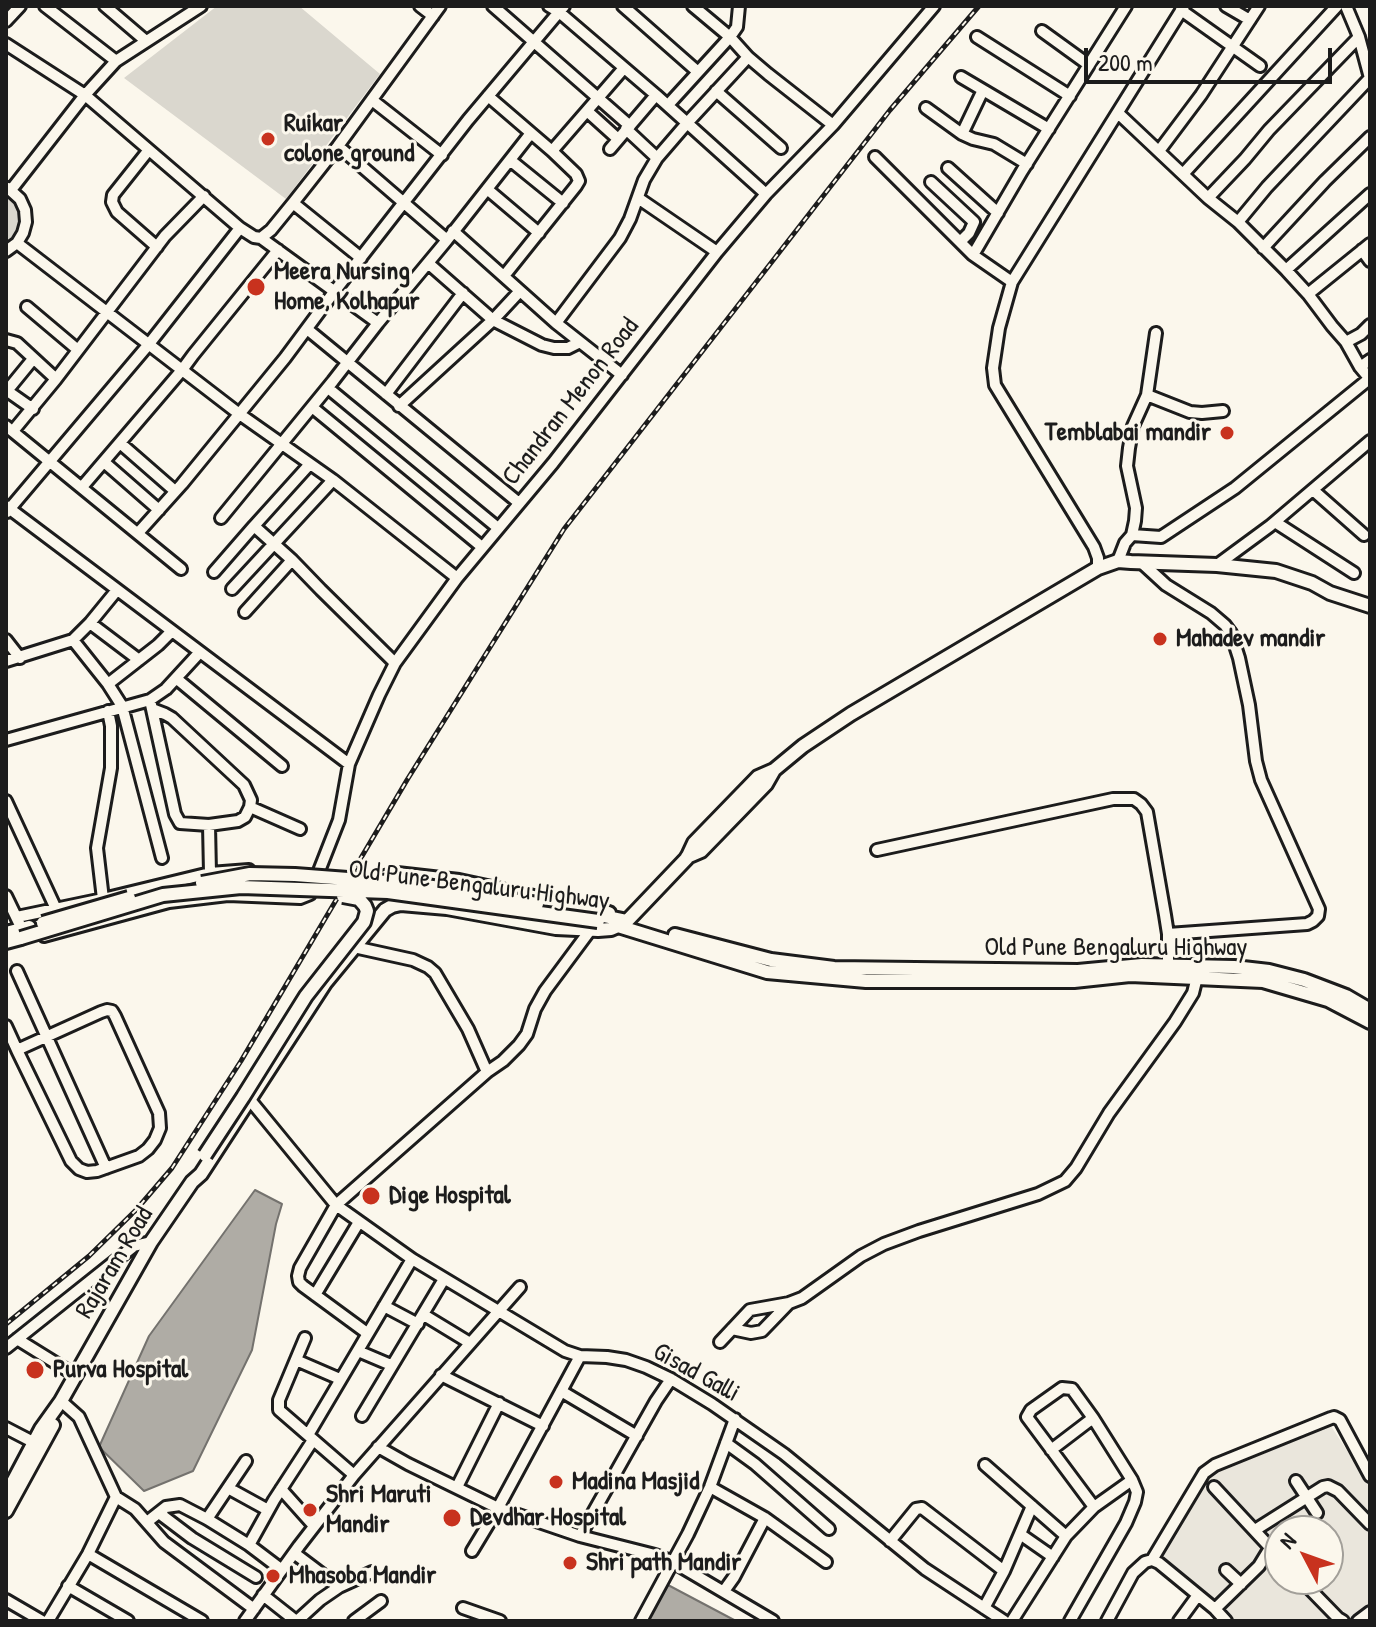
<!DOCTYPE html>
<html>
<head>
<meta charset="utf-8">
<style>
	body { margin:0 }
	#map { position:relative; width:1376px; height:1627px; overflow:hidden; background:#fbf7ec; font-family:"Patrick Hand",sans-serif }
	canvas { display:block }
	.frame { position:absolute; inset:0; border:8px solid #1c1c1c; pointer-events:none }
	.north { position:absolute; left:1264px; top:1515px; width:80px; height:80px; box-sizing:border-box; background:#fbf7ec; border:2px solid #a29f99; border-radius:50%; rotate:311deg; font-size:22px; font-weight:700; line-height:32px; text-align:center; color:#1c1c1c }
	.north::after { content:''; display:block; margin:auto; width:28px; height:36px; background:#c8321e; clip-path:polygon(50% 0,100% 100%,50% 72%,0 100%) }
	.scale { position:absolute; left:1084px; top:48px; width:248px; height:36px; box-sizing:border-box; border:4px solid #1c1c1c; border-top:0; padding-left:10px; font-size:24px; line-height:28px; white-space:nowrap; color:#1c1c1c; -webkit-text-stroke:6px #fbf7ec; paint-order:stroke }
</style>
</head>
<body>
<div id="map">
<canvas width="1376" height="1627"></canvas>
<div class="frame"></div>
<div class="north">N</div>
<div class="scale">200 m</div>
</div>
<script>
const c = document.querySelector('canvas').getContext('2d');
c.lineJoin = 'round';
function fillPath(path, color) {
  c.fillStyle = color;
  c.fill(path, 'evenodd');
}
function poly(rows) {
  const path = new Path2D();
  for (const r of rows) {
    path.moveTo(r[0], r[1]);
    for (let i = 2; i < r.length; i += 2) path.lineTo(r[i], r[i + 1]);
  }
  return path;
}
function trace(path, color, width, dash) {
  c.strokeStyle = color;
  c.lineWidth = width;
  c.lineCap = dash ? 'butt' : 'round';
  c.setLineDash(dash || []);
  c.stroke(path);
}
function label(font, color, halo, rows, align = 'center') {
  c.font = font + ' "Patrick Hand",sans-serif';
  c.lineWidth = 6;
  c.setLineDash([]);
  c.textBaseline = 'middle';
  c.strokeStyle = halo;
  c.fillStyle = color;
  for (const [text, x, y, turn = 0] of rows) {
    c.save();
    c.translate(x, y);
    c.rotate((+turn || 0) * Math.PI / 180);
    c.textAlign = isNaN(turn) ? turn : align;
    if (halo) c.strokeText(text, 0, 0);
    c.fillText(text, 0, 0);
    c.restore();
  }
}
const built = poly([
	[1329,1423,1370,1486,1370,1621,1226,1621,1145,1562,1204,1473,1269,1451],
	[1280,1531,1328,1531,1328,1579,1280,1579]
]);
const green = poly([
	[217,6,299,6,380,74,286,199,124,78],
	[6,193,15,202,20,215,19,228,11,239,6,243]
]);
const water = poly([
	[255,1190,282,1204,276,1224,252,1350,193,1471,144,1491,99,1447,149,1336,255,1190],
	[668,1585,736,1621,647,1621,668,1585]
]);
const minor = poly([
	[45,6,116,61],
	[105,6,146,41],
	[420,6,433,16],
	[493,6,630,126],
	[549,6,559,12,656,95,766,194],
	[623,6,698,72],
	[693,6,730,37,748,57,768,74,833,125],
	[1226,6,1250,20],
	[1346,6,1359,37,1370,78],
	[1181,10,1260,66],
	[6,21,20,6],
	[1042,31,1089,65],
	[977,37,1070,96],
	[6,44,85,95,240,228,254,237,261,238,271,230,293,203,338,146,440,6],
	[961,77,1049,129],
	[716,91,781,148],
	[488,96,552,151,576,174,579,181,576,186,504,276],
	[372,100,442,155],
	[668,105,730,37,737,27,739,6],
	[926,108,962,134,973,139,994,144,1027,164],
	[587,111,618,139],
	[1118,113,1208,198,1238,222,1286,270,1308,294,1332,326,1346,342,1360,367,1370,379],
	[626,129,657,158],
	[962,134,983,90],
	[338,146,447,240],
	[610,149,656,95],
	[148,151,113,195,112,202,117,212,157,247],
	[552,151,624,68],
	[1159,151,1201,95,1259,6],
	[875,157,973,255],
	[510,160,563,203],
	[948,168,998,213],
	[1183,174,1337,6],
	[931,182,974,222,969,233,960,242],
	[487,189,539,233],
	[11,190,85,95,116,61,201,6],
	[638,198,717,252],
	[1208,198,1245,159,1269,130,1359,37],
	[293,203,361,258],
	[1238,222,1267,187,1370,78],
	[453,231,556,323,622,375],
	[17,243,238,413,333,480,457,578],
	[1263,248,1325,181,1370,137],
	[1362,250,1370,261],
	[6,251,17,243,23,233,26,222,25,210,20,199,8,188],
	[428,263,493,320,542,345,554,348,568,348,580,342],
	[1286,270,1370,194],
	[1012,282,973,255,1022,171,1126,6],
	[1308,294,1370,244],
	[27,307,78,350],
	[378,323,447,240,531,133],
	[556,323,620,238,630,219,644,180,657,158,688,122,748,57],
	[307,329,519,503],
	[6,340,17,343,56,379],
	[1346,342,1361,334,1370,325],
	[1360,367,1370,360],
	[328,388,498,528],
	[6,390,33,409],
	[6,392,33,359],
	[386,394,463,293],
	[1147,395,1190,412,1202,413,1223,411],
	[399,406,493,320,520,291],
	[312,407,482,547],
	[6,426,181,569],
	[13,431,56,379,165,236,204,196],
	[120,443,175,491],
	[104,462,159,510],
	[309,465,254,526,292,560,321,590,395,663],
	[82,487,182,370,193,355,278,250],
	[1313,490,1364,535],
	[6,506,349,764],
	[7,512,149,344,240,228],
	[221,518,333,381,378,323,261,238],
	[1275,522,1354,573],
	[138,533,182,484,285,358,334,292,468,120,564,6],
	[1132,535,1161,537,1235,488,1369,379],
	[1118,561,1125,543,1132,535,1135,521,1136,508,1127,466,1129,448,1133,426,1147,395,1156,333],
	[1141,562,1166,585,1211,613,1225,625,1231,633,1239,658,1249,705,1256,761,1261,780,1319,909,1318,916,1313,921,1307,924,1168,934],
	[1217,565,1270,526,1370,441],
	[1098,568,1098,558,1094,547,995,385,993,368,999,328,1012,282,1184,6],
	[214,572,254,526],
	[232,589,333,480],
	[245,612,292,560],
	[90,623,139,660],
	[6,640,20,658],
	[73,640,108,684,122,706,162,858],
	[6,661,73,640,90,623,117,590],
	[177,679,282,766],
	[108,684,158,645,172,631],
	[150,700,175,814,180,823,209,825,238,821,245,817,250,807,251,800,244,785,172,718,165,714,152,709],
	[6,740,150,700,166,689,200,652],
	[6,801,56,909],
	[250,807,300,829],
	[209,825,210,873],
	[877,850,1113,799,1134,799,1141,804,1147,812,1165,915,1168,934,1168,965],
	[6,896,19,923],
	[103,899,97,848,111,768,111,726,108,711],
	[17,917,103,899,210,873,249,870],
	[44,936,169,902,228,895,300,898,310,894,339,820,349,764,379,695,395,663,457,578,553,463,717,252,766,194,833,125,934,6],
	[354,947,413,960,428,967,435,973,468,1029,487,1072],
	[17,971,106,1168],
	[6,1026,17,1050,71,1161,79,1169,87,1172,97,1171,139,1156,148,1149,155,1140,160,1128,159,1113,115,1016,112,1011,107,1010,101,1012,17,1050],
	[250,1100,336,1205,412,1259,565,1351,580,1356,607,1357,626,1360,646,1367,671,1379,712,1404,784,1454,925,1569,1004,1621],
	[315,1295,359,1222],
	[384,1306,418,1324],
	[424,1315,470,1343],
	[732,1329,751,1333,762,1331,789,1303],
	[367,1333,303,1286,299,1282,298,1276,300,1268,336,1205,487,1072,503,1061,519,1045,527,1034,535,1009,545,991,591,929],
	[305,1338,279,1400,279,1410,354,1475],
	[17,1339,75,1375],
	[720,1342,750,1310,789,1303,802,1298,861,1256,884,1244,919,1231,1038,1194,1065,1181,1076,1168,1109,1113,1175,1022,1193,993,1197,977],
	[6,1348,134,1246,151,1242],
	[358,1351,391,1365],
	[296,1360,340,1379],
	[441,1375,543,1426],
	[561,1391,637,1436],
	[362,1416,444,1279],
	[6,1428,33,1442],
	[308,1435,412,1259],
	[726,1443,755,1464,829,1529],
	[378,1447,408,1464,498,1508,580,1536,655,1555,673,1562,773,1621],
	[1051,1450,1093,1418],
	[985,1465,1066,1536],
	[1296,1481,1317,1513],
	[457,1487,499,1403],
	[710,1487,765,1518,826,1562],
	[1214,1487,1280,1558],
	[228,1488,268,1510],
	[281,1489,314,1526],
	[116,1497,135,1509,164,1542,254,1609],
	[159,1513,192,1538,256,1577],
	[207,1519,246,1461],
	[147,1522,166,1507,180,1505,207,1519,249,1545,282,1570],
	[1255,1530,1323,1487,1328,1486,1338,1491,1370,1524],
	[1020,1534,1053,1557],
	[580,1536,656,1401,671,1379],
	[890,1541,916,1509,922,1508,1004,1571],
	[249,1545,274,1500,313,1440],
	[472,1551,498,1508,580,1356],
	[294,1553,339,1587],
	[88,1554,202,1621],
	[1152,1560,1204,1473,1215,1465,1331,1418,1334,1417,1340,1420,1370,1476],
	[1226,1570,1241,1584],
	[1300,1579,1338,1618,1343,1621],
	[68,1586,128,1621],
	[724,1591,734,1577,765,1518],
	[263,1595,296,1621],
	[6,1600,42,1621],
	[463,1608,500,1621],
	[984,1608,1004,1571,1032,1506],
	[1215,1609,1259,1566,1270,1548],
	[48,1621,88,1554,116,1497,79,1417,61,1401],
	[245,1621,299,1546,354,1475,520,1287],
	[297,1621,320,1600,339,1587,372,1572],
	[354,1621,381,1601],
	[641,1621,688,1534,710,1487,735,1419],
	[1012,1621,1066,1536,1094,1507,1132,1480],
	[1070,1621,1126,1523,1135,1502,1137,1492,1132,1480,1093,1418,1072,1389,1062,1388,1031,1410,1027,1417,1094,1507],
	[1107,1621,1133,1573,1145,1562,1152,1560,1159,1563,1215,1609,1226,1621],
	[1179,1621,1198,1595],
	[1358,1621,1370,1612]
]);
const major = poly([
	[687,857,701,851,766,784,774,770],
	[377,883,385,877,397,874,459,881,609,913],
	[599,915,627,921],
	[618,926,767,972,866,981,1074,981,1130,975,1263,981,1328,1000,1370,1022],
	[624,927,627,921,687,858,694,843,758,777,774,770,803,746,851,714,1098,568,1118,561,1131,562,1217,565,1276,571,1312,583,1330,593,1370,606],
	[6,933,29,927],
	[675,935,771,960,834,968,1078,971,1142,965,1234,967,1269,971,1304,980,1346,996,1370,1010],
	[6,942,21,938],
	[6,1495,41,1429,61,1401,151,1242,192,1182,201,1174,325,983,385,910,392,906,401,904,447,908,556,928,598,930,611,929,618,926],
	[6,1511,53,1425]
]);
const rail = poly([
	[6,1324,89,1256,136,1210,172,1168,241,1061,407,780,564,529,890,110,979,6]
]);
const majorBridge = poly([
	[202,883,250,874,295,875,414,884,537,904],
	[43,923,129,898],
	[21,938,163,895,241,887,388,892,598,921],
	[205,1155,243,1097,306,996,364,922,367,911,365,906,359,899,343,896]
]);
const markers = [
	[268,139,8,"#c8321e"],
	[256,287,10,"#c8321e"],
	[1227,433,8,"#c8321e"],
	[1160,639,8,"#c8321e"],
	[371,1196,10,"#c8321e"],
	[35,1370,10,"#c8321e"],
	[556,1482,8,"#c8321e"],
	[310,1510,8,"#c8321e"],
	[452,1518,10,"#c8321e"],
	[570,1563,8,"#c8321e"],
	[273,1576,8,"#c8321e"]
];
const poiNames = [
	["Ruikar",284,124],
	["colone ground",284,154],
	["Meera Nursing",274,272],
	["Home, Kolhapur",274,302],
	["Temblabai mandir",1211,433,"right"],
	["Mahadev mandir",1176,639],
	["Dige Hospital",389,1196],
	["Purva Hospital",53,1370],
	["Madina Masjid",572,1482],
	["Shri Maruti",326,1495],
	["Mandir",326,1525],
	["Devdhar Hospital",470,1518],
	["Shri path Mandir",586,1563],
	["Mhasoba Mandir",289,1576]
];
const streetNames = [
	["Chandran Menon Road",571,402,-52],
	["Old Pune Bengaluru Highway",479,886,7],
	["Old Pune Bengaluru Highway",1116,948],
	["Rajaram Road",115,1263,-59],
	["Gisad Galli",696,1373,29]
];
fillPath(built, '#eae6dc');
fillPath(green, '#dad7ce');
fillPath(water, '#afaca5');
trace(water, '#74726e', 2);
trace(minor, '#1c1c1c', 16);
trace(major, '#1c1c1c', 18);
trace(minor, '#fbf7ec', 10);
trace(major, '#fbf7ec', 12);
trace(rail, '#1c1c1c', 5);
trace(rail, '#fbf7ec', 2, [6]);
trace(majorBridge, '#1c1c1c', 18, []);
trace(majorBridge, '#fbf7ec', 12);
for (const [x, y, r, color] of markers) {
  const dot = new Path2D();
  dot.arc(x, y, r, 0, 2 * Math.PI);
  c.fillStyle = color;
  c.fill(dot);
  trace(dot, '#fbf7ec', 3);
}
label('bold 26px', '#1c1c1c', '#fbf7ec', poiNames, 'left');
label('26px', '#1c1c1c', '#fbf7ec', streetNames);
</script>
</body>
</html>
